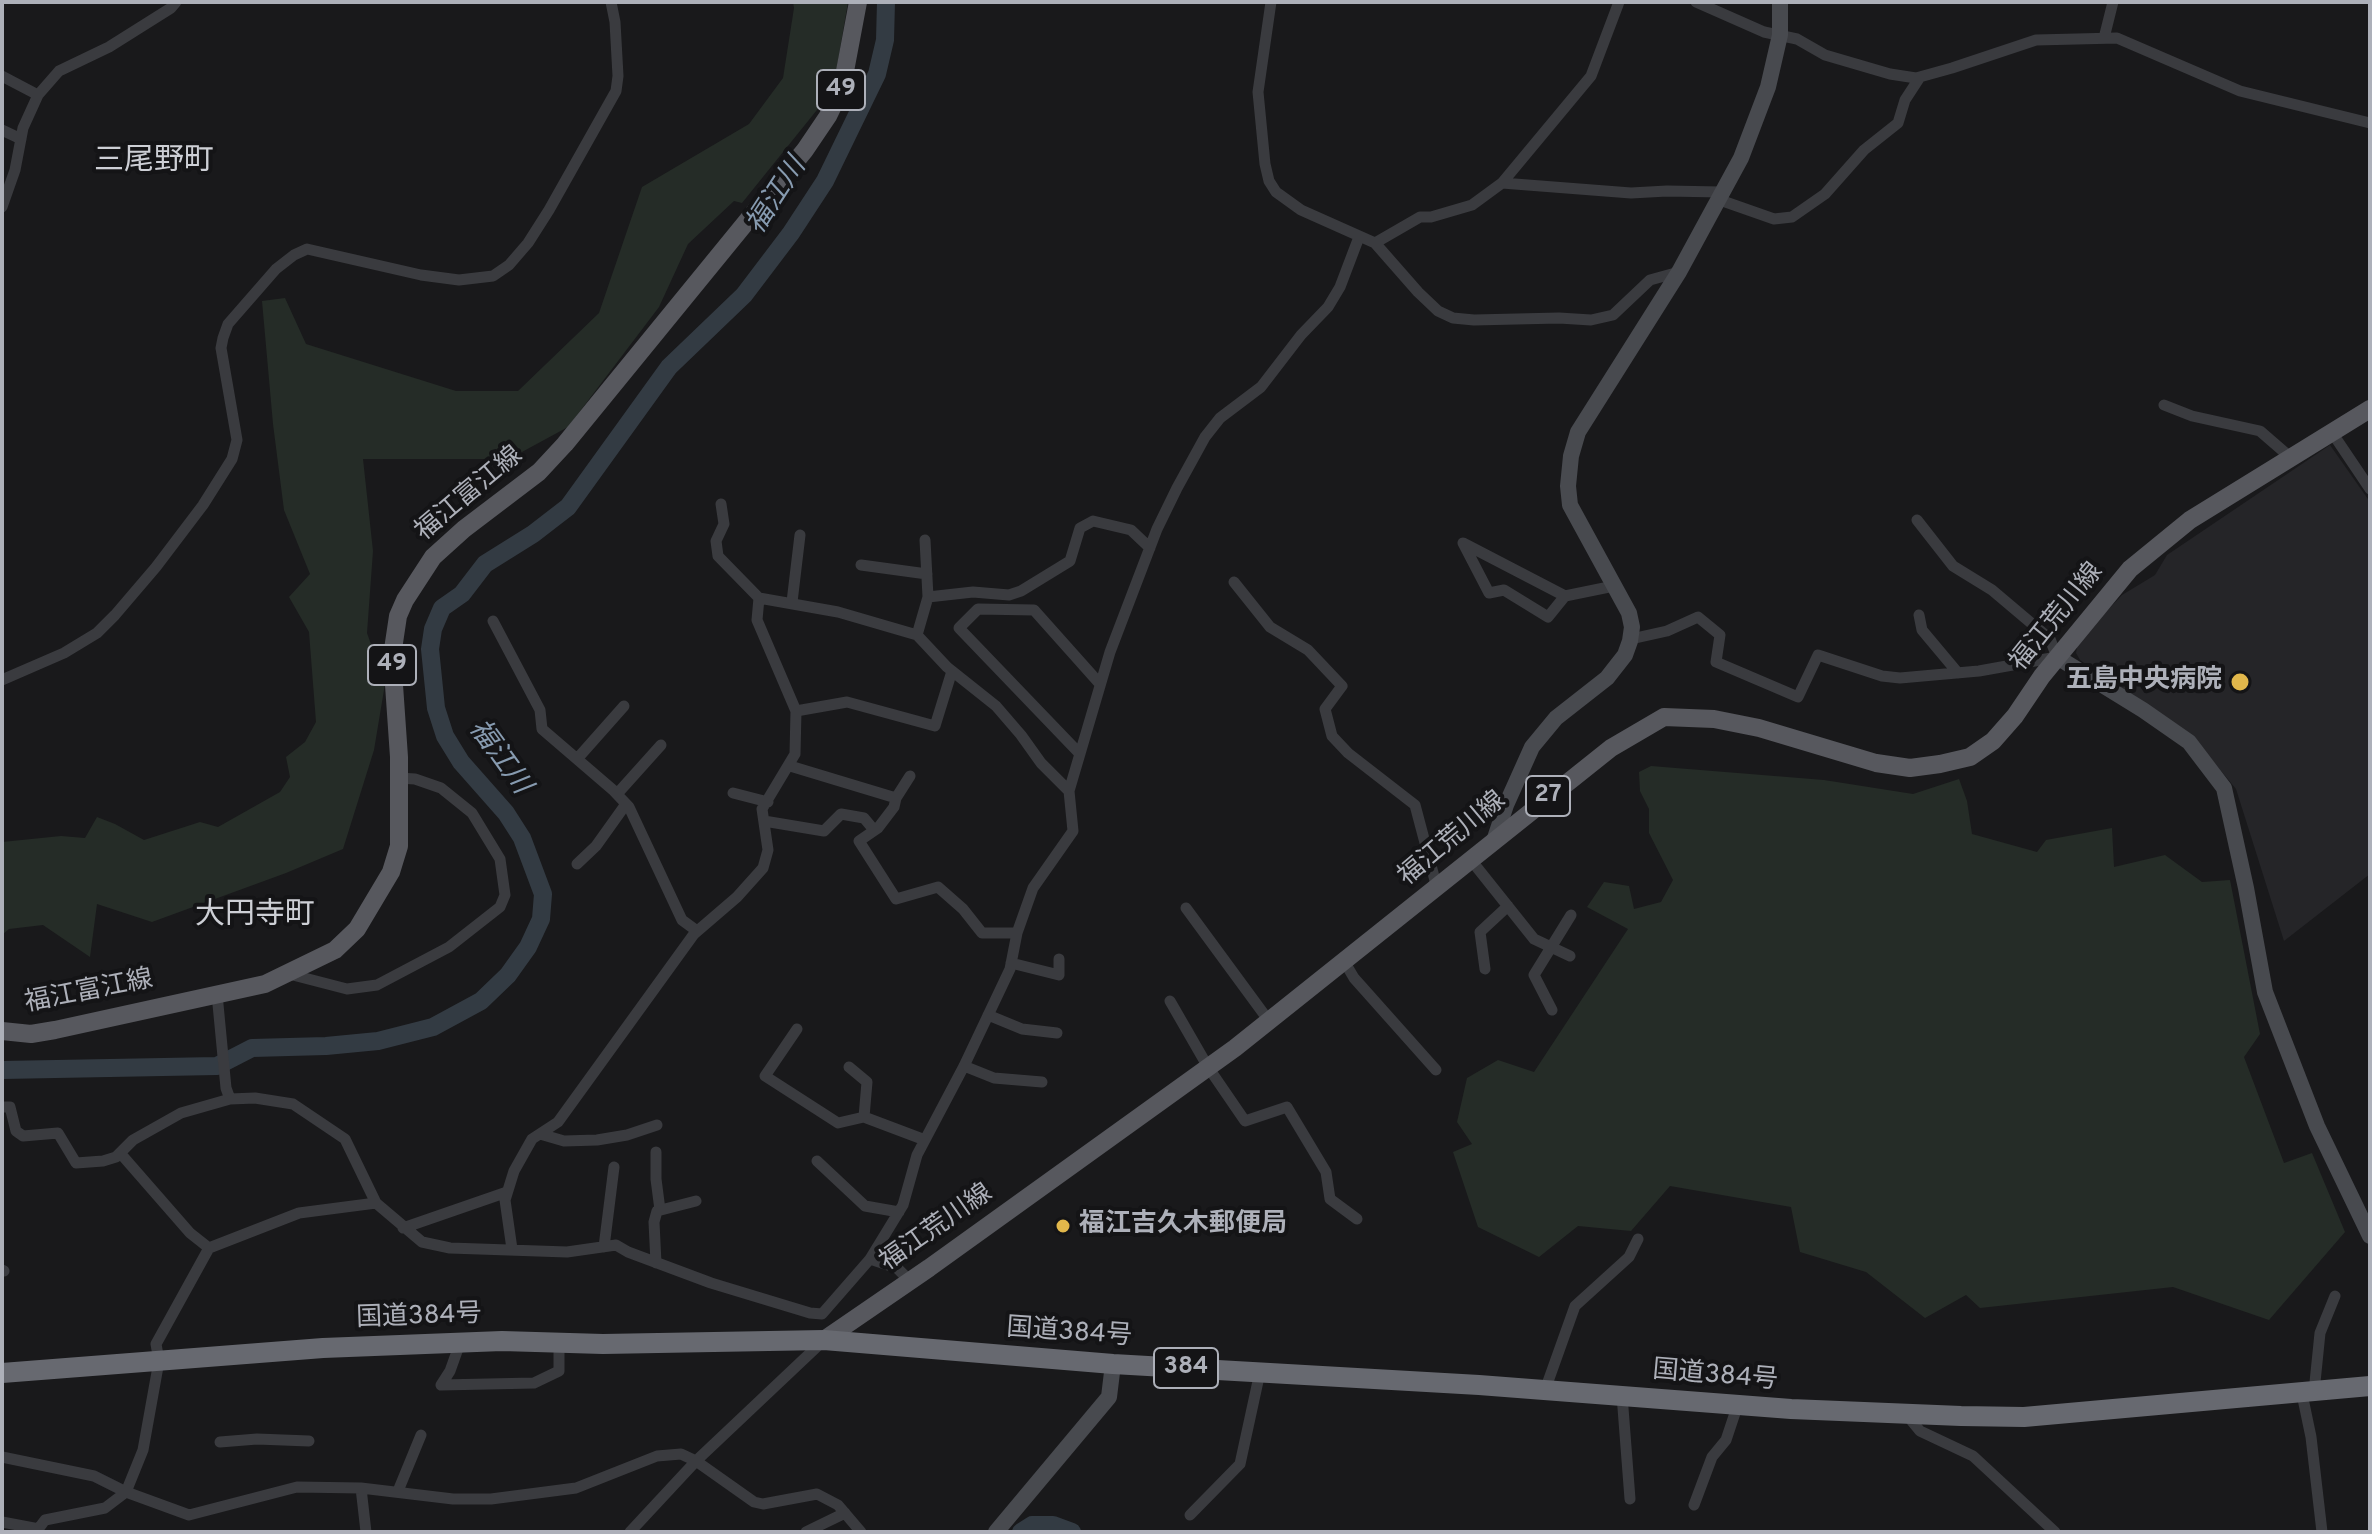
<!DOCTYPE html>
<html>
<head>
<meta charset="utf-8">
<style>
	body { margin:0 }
	#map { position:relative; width:2372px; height:1534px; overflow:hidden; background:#19191b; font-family:Overpass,sans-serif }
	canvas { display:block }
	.frame { position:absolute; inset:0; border:4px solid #adb0b9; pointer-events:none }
</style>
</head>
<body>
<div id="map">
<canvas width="2372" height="1534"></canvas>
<div class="frame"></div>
</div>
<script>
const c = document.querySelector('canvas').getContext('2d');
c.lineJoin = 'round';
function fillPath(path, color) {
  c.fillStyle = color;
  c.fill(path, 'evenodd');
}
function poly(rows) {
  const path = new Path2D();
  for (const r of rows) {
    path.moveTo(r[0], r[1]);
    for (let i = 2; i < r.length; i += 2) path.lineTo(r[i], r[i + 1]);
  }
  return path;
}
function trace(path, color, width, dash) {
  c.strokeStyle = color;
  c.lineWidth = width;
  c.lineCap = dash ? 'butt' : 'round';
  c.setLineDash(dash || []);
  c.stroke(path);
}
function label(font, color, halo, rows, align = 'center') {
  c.font = font + ' Overpass,"Noto Sans JP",sans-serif';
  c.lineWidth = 8;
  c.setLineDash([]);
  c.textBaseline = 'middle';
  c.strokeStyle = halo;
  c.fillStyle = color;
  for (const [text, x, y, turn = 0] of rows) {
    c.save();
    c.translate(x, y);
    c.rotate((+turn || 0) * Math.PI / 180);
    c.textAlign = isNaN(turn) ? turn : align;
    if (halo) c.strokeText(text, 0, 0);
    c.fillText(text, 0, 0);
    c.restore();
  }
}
const built = poly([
	[2330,445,2370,502,2370,874,2284,941,2236,789,2198,743,2080,660,2076,653,2078,641,2122,595,2155,575,2167,555]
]);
const green = poly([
	[793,2,848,2,833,90,742,203,734,201,688,244,659,307,568,427,509,459,363,459,373,551,367,633,385,684,374,750,343,849,286,873,152,922,97,904,90,957,43,925,9,929,2,935,2,842,61,836,85,838,97,817,115,824,144,840,200,822,218,827,280,792,290,777,286,757,305,742,316,722,309,632,289,597,310,574,284,510,273,424,262,301,285,298,306,344,456,391,518,391,599,313,642,187,749,124,783,78,794,8],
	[1651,766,1824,780,1913,794,1959,779,1967,801,1972,834,2037,852,2046,840,2112,828,2114,867,2165,855,2202,882,2230,880,2260,1034,2244,1057,2284,1163,2312,1153,2345,1232,2269,1320,2173,1287,1980,1308,1966,1295,1925,1318,1866,1272,1800,1252,1791,1207,1670,1186,1631,1231,1578,1226,1539,1257,1478,1227,1453,1152,1472,1144,1457,1122,1467,1078,1498,1060,1534,1072,1628,929,1587,907,1604,882,1629,886,1634,909,1661,902,1673,880,1649,833,1649,809,1640,791,1639,772]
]);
const river = poly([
	[2,1070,217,1066,252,1048,326,1046,378,1041,433,1027,481,1001,508,975,528,947,541,919,543,894,522,838,506,813,461,762,445,736,436,708,430,649,433,629,442,608,462,594,485,564,533,534,568,507,669,367,744,295,791,233,825,181,877,74,885,40,886,2],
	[1021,1532,1032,1525,1053,1525,1072,1532]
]);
const street = poly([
	[1271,2,1258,92,1265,164,1269,181,1276,192,1301,210,1375,243,1418,292,1438,311,1453,318,1474,320,1559,318,1591,320,1613,315,1650,280,1679,272],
	[1696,2,1764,32,1797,39,1825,55,1890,74,1916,78,1952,68,2036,40,2117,38,2240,91,2370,123],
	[2104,38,2113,2],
	[2,76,38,95],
	[2,130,21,139],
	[1502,183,1631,193,1667,191,1721,192],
	[1717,199,1774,219,1792,217,1825,194,1864,150,1898,123,1905,100,1920,77],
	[2,207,15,170,23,128,38,95,59,71,109,47,171,8,176,2],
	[1375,243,1420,217,1431,217,1472,205,1502,183,1591,76,1619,2],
	[2164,405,2192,416,2260,431,2290,457],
	[2331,431,2370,489],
	[721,504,724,524,716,541,718,556,759,598,838,612,917,635,928,597,973,592,1009,595,1021,591,1070,561,1080,528,1093,521,1131,530,1150,548],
	[925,540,928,597],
	[861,565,927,574],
	[1234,582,1270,627,1308,650,1342,686,1325,709,1332,736,1348,753,1415,805,1437,888],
	[1565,596,1548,617,1504,590,1489,593,1463,543,1565,596,1614,586],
	[792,602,800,535],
	[1919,615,1922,630,1958,673],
	[493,621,540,710,542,729,613,790,629,807,682,920,697,931],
	[917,635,947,667,996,706,1021,735,1041,763,1069,791],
	[1631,639,1667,631,1698,617,1720,635,1716,662,1798,697,1818,655,1882,676,1900,678,1979,671,2057,657,2050,639,1992,590,1953,566,1917,520],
	[2,680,64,653,97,633,115,615,156,567,203,505,232,459,237,440,221,348,223,338,228,324,276,269,294,255,307,249,421,275,459,280,493,276,509,265,528,243,549,210,616,91,618,76,615,22,611,2],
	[796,711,847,702,935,726,952,671],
	[1080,754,959,628,978,609,1034,610,1100,684],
	[577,759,624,706],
	[790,766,896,798,894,807,878,828,859,841,896,899,938,887,963,909,982,933,1017,933],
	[733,793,768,802],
	[617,794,661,745],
	[896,798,910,776],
	[764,821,824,831,841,814,864,818,874,830],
	[1471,860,1534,939,1570,956],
	[577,864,596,846,626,804],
	[1186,908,1269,1021],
	[1344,961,1354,978,1436,1070],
	[1011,963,1059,975,1059,959],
	[1485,969,1480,932,1508,906],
	[289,974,347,989,377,985,449,947,500,907,505,895,500,859,472,813,441,788,415,779,399,778],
	[217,994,226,1088,230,1099,255,1098,293,1104,345,1139,376,1203,422,1242,450,1248,567,1252,616,1245,628,1252,711,1283,810,1313,822,1314,870,1259,903,1205,917,1155,964,1066,1010,969,1017,933,1033,888,1073,831,1069,791,1110,652,1157,529,1177,488,1205,437,1220,418,1261,387,1301,335,1328,307,1340,287,1359,237],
	[1170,1001,1208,1067,1245,1121,1287,1107,1326,1172,1330,1199,1357,1219],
	[1552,1010,1534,975,1571,915],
	[988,1015,1022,1029,1057,1033],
	[797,1029,765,1076,838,1123,864,1117,925,1140],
	[964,1066,994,1078,1042,1082],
	[849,1067,867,1082,864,1117],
	[2,1107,10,1107,16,1131,23,1136,58,1133,76,1163,103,1161,116,1157,133,1140,181,1113,230,1099],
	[540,1134,564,1141,597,1140,627,1135,657,1125],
	[656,1152,656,1179,660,1210],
	[121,1154,190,1233,209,1248],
	[817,1161,865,1206,899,1212],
	[403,1228,507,1192],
	[604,1247,614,1167],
	[512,1249,505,1200,514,1171,532,1139,558,1122,694,934,737,897,763,868,768,850,762,809,795,754,796,711,757,620,759,598],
	[870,1259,897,1268,910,1281],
	[656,1263,654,1222,657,1211,696,1201],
	[2,1270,4,1271],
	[460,1343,450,1371,441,1385,534,1383,559,1371,559,1343],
	[1545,1390,1575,1306,1629,1257,1638,1239],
	[2314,1392,2320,1333,2335,1296],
	[2302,1394,2311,1437,2322,1532],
	[1622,1395,1630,1499],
	[1906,1414,1920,1431,1973,1456,2055,1532],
	[220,1442,257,1439,309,1441],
	[2,1457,94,1476,126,1492,189,1515,297,1487,361,1488,453,1499,491,1499,576,1488,657,1456,681,1454,696,1461,754,1502,763,1504,817,1494,838,1505,861,1532],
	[361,1488,366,1532],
	[398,1491,421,1435],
	[1694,1505,1712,1457,1726,1440,1738,1404],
	[1190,1515,1240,1464,1260,1372],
	[2,1522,39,1529],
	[36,1532,45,1520,105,1508,126,1492,143,1450,159,1361,156,1344,209,1248,299,1213,376,1203],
	[630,1532,696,1461,823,1341],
	[806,1532,845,1513]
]);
const secondary = poly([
	[2057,657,2143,710,2189,742,2224,788,2246,888,2265,992,2317,1126,2370,1236],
	[1494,841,1506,805,1532,747,1556,718,1607,678,1625,655,1630,641,1632,627,1629,613,1570,505,1568,486,1571,456,1578,432,1679,272,1741,158,1768,87,1780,35,1780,2],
	[996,1532,1109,1397,1113,1364]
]);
const primary = poly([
	[2,1031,31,1034,55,1030,265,984,335,950,357,929,391,872,399,846,399,757,392,656,398,616,405,600,433,557,464,529,539,472,565,444,805,150,828,116,842,87,858,2],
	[824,1340,929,1268,1235,1048,1611,748,1664,717,1714,719,1759,728,1876,763,1910,768,1940,764,1970,757,1993,741,2015,716,2042,676,2130,569,2190,520,2370,409]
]);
const highway = poly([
	[2,1373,323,1348,502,1341,603,1344,824,1340,1113,1364,1479,1385,1791,1409,1961,1416,2024,1417,2370,1386]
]);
const markers = [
	[2240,682,10,"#e1b74b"],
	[1063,1226,8,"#e1b74b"]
];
const shields = [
	[841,90,48],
	[392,665,48],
	[1548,796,44],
	[1186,1368,64]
];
const shieldNames = [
	["49",841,90],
	["49",392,665],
	["27",1548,796],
	["384",1186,1368]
];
const streetNames = [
	["福江富江線",470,495,-40],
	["福江荒川線",2058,618,-51],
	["福江荒川線",1453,840,-40],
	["福江富江線",89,993,-11],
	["福江荒川線",937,1229,-35],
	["国道384号",419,1318,-2],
	["国道384号",1069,1334,4],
	["国道384号",1715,1377,5]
];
const poiNames = [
	["五島中央病院",2222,682],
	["福江吉久木郵便局",1079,1226,"left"]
];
const waterNames = [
	["福江川",778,197,-57],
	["福江川",498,758,54]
];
const quarterNames = [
	["三尾野町",154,163],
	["大円寺町",255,917]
];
fillPath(built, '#252528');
fillPath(green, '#252c27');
trace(river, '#333b43', 18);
trace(street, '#3a3b3f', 11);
trace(secondary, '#484a4f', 16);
trace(primary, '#57585e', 18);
trace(highway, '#676970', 20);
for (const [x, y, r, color] of markers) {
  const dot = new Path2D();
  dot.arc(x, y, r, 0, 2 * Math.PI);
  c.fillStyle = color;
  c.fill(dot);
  trace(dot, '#141416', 3);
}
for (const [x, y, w] of shields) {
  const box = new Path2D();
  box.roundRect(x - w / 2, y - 20, w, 40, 6);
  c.fillStyle = '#141416';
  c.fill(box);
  trace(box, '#adb0b9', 2);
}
label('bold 24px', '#adb0b9', null, shieldNames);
label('26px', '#adb0b9', '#141416', streetNames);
label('bold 26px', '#adb0b9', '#141416', poiNames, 'right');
label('italic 28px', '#879bb0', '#141416', waterNames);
label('30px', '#cdcfd5', '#141416', quarterNames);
</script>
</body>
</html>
